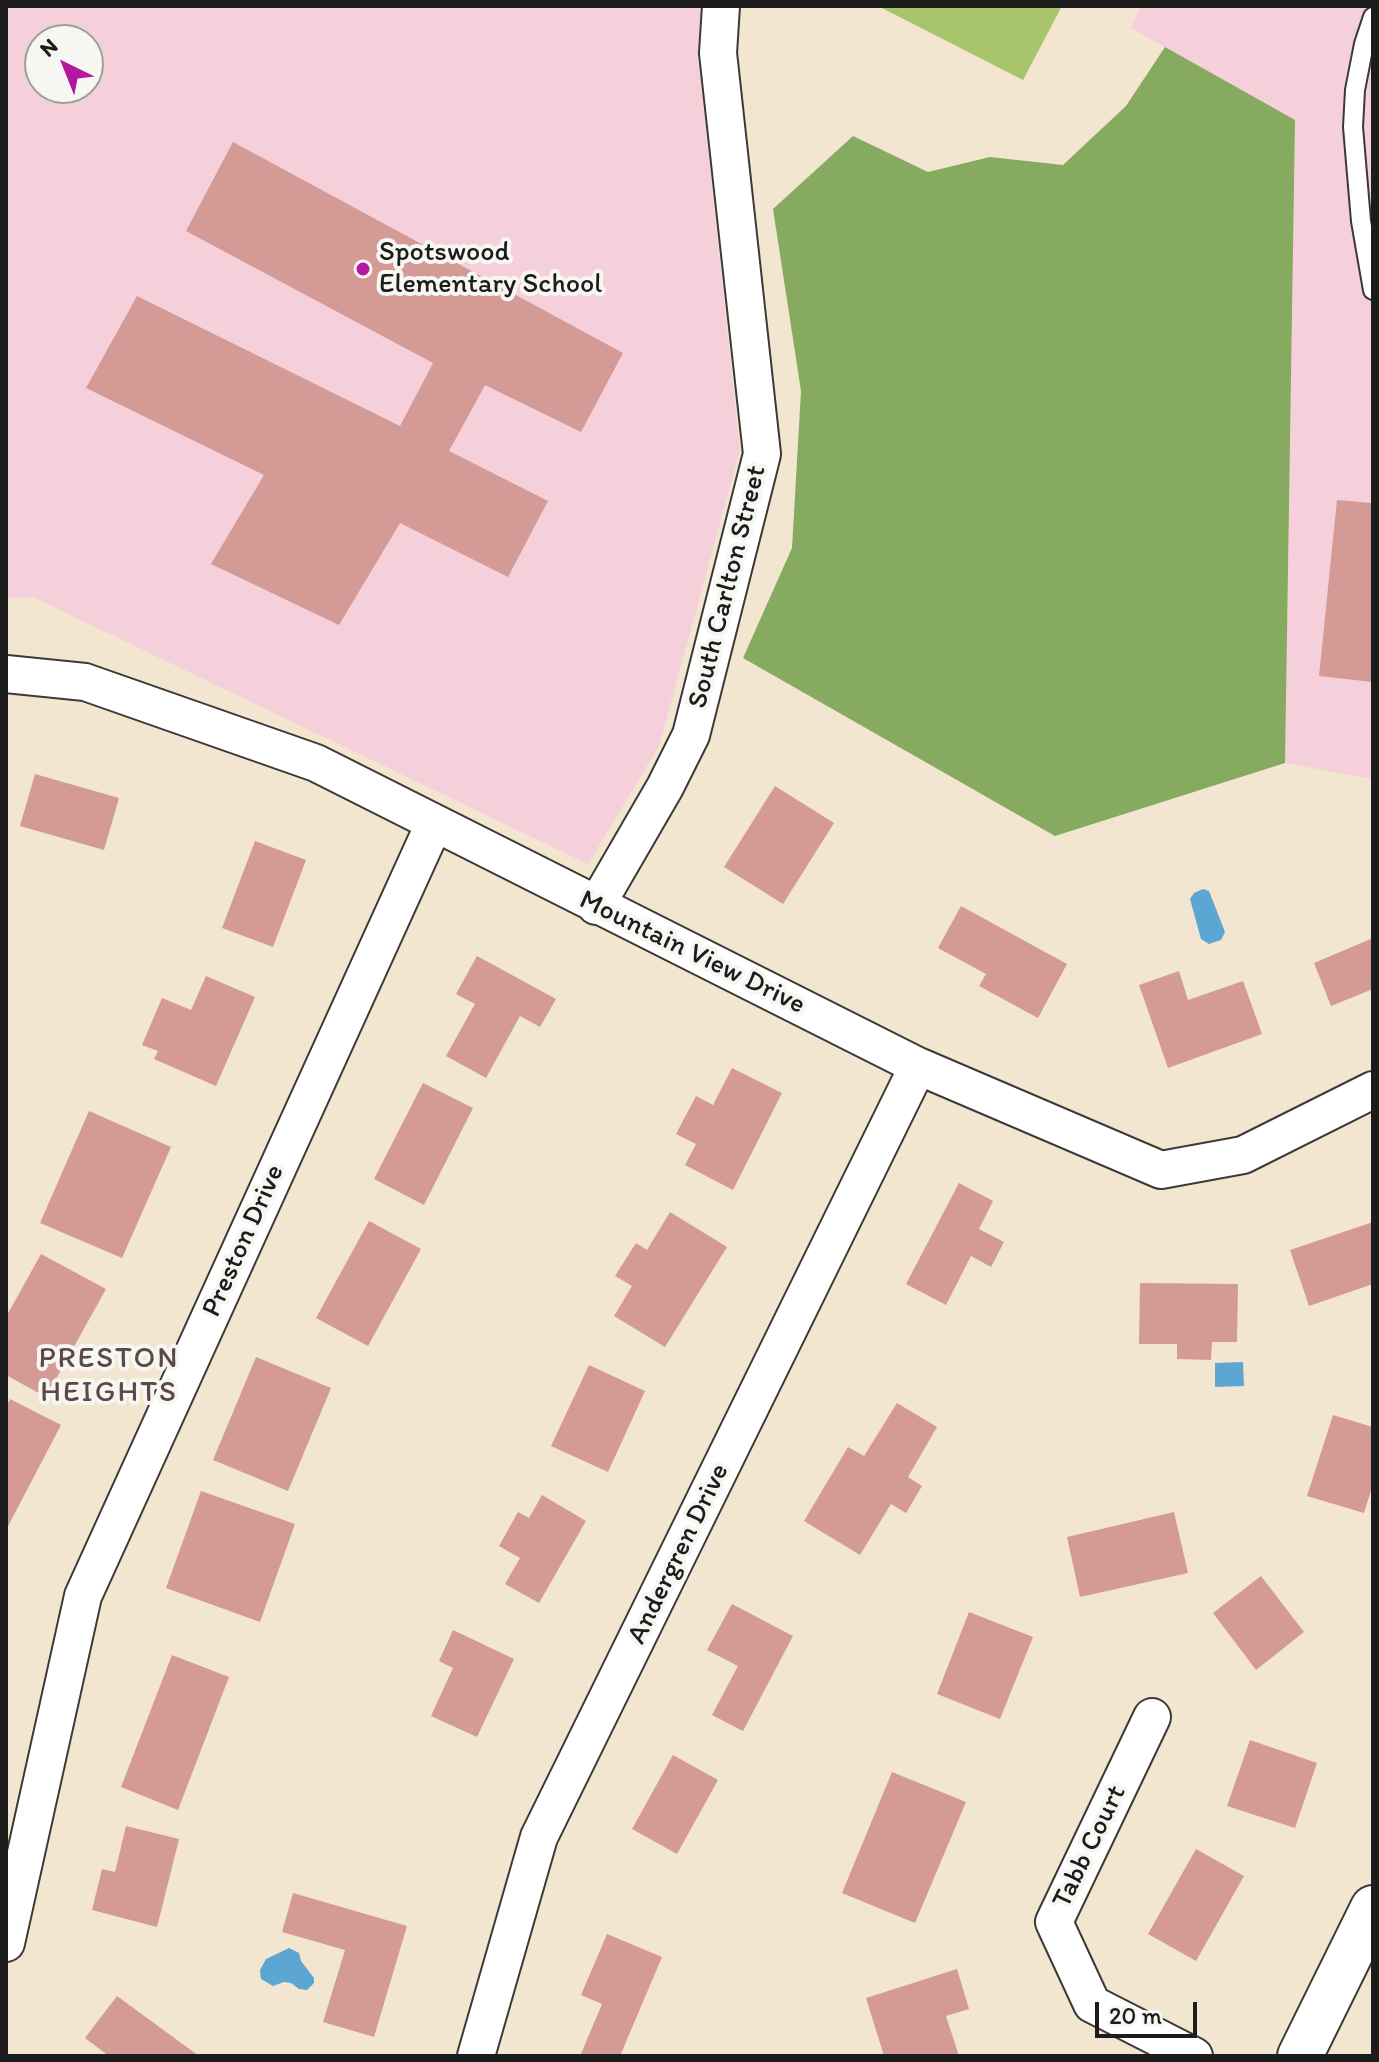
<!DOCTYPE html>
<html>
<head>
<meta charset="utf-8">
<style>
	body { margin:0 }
	#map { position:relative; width:1379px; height:2062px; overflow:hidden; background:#f2e6d0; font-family:Itim,sans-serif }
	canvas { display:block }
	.frame { position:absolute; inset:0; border:8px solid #1c1c1c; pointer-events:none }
	.north { position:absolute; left:24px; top:24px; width:80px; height:80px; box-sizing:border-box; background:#f6f6f2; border:2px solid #9f9f9c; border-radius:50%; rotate:317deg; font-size:22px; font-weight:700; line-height:32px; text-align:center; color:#1c1c1c }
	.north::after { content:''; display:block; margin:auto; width:28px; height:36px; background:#b5179e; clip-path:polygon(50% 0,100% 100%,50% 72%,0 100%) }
	.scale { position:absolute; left:1095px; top:2002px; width:102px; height:36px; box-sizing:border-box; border:4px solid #1c1c1c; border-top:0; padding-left:10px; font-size:24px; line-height:28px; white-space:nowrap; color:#1c1c1c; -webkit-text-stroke:6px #f6f6f2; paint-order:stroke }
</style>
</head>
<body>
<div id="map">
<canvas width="1379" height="2062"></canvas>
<div class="frame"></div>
<div class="north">N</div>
<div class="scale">20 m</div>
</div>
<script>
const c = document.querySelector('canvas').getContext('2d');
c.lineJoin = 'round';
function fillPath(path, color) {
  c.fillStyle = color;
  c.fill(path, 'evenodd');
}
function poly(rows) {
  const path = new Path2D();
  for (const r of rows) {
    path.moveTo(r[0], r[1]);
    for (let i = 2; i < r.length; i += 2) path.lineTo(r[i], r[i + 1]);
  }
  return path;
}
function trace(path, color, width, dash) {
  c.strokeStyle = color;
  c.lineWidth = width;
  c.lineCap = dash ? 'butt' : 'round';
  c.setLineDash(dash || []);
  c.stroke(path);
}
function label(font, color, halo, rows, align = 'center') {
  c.font = font + ' Itim,sans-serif';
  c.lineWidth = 8;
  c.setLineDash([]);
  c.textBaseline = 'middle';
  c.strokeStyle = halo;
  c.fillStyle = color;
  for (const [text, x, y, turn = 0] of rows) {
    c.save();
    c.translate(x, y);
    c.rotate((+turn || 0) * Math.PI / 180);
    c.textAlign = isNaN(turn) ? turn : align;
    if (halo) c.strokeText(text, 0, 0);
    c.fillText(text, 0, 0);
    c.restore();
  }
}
const built = poly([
	[6,6,701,6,698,57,740,450,659,746,588,864,35,598,6,597],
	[40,40,88,40,88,88,40,88],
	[1141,6,1373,6,1373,779,1285,763,1295,121,1131,28]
]);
const green = poly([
	[878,6,1062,6,1023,80]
]);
const forest = poly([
	[1165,47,1295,120,1285,763,1055,836,743,658,792,548,801,391,773,209,853,136,928,172,990,157,1063,165,1126,106]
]);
const water = poly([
	[1203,889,1209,891,1225,932,1221,940,1209,944,1201,939,1190,899,1194,893],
	[1243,1362,1244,1386,1215,1387,1215,1363],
	[289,1948,299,1953,301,1961,314,1978,314,1983,307,1990,299,1989,291,1983,284,1982,273,1986,261,1979,260,1970,266,1959]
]);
const building = poly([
	[233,142,623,353,581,432,485,385,449,451,548,501,508,577,400,523,339,625,211,564,264,475,86,388,137,296,400,426,433,363,186,231],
	[1337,500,1373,503,1373,682,1319,676],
	[35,774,119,798,104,850,20,826],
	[775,786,834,823,783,904,724,867],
	[255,841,306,860,273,947,222,928],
	[961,906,1067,964,1038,1018,979,986,986,974,938,948],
	[1373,938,1373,989,1331,1006,1314,963],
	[477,956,556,999,540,1027,520,1016,486,1078,446,1056,475,1004,456,994],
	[1179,971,1188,1000,1243,981,1262,1034,1168,1068,1139,985],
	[206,976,255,997,216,1086,154,1059,158,1051,142,1045,162,998,191,1010],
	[732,1068,782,1093,733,1190,685,1165,696,1144,676,1134,696,1096,713,1105],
	[423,1083,473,1108,424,1205,374,1179],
	[89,1111,171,1147,122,1258,40,1223],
	[959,1183,993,1201,979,1229,1004,1242,991,1267,971,1256,946,1305,906,1284],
	[670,1212,727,1247,665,1347,614,1316,632,1286,615,1276,636,1243,647,1250],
	[369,1221,421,1249,368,1346,316,1318],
	[1373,1222,1373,1284,1309,1306,1290,1250],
	[41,1254,106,1289,46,1397,6,1375,6,1317],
	[1140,1283,1238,1284,1237,1342,1212,1342,1211,1360,1177,1359,1177,1344,1139,1344],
	[256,1357,331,1388,288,1491,213,1460],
	[589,1365,645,1391,608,1472,551,1446],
	[10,1399,61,1425,6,1530,6,1407],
	[897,1403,937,1427,908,1477,922,1486,906,1513,891,1504,860,1555,804,1521,848,1447,864,1456],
	[1333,1415,1373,1427,1373,1484,1364,1513,1307,1496],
	[201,1491,295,1524,260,1622,166,1588],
	[542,1495,586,1521,539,1603,505,1584,520,1558,499,1546,518,1512,529,1518],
	[1174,1512,1188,1573,1080,1597,1067,1537],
	[1261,1576,1304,1632,1256,1670,1213,1613],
	[732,1604,793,1636,743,1731,712,1715,738,1666,707,1650],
	[969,1612,1033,1637,1000,1719,937,1694],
	[453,1630,514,1659,477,1737,431,1716,453,1668,439,1661],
	[172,1655,229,1677,178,1810,121,1787],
	[1250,1740,1317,1763,1295,1828,1227,1806],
	[673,1755,718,1780,677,1854,632,1829],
	[892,1772,966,1802,915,1923,842,1893],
	[126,1826,179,1839,157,1927,92,1910,102,1869,115,1872],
	[1196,1849,1244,1876,1196,1961,1148,1934],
	[293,1893,407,1926,374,2037,323,2022,345,1950,282,1932],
	[607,1934,662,1957,620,2056,580,2056,602,2004,581,1995],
	[957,1969,969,2009,946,2016,959,2056,884,2056,866,1998],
	[117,1996,199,2056,109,2056,85,2038]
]);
const lane = poly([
	[1373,17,1364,44,1355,90,1353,127,1361,221,1373,290]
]);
const street = poly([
	[6,674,85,682,316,763,918,1066,1161,1170,1243,1155,1373,1090],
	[596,906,665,787,691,735,762,454,718,53,721,6],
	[1152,1717,1054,1922,1092,2004,1194,2056],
	[6,1943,83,1596,434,824],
	[476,2056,539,1837,918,1066]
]);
const secondary = poly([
	[1300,2056,1373,1908]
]);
const markers = [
	[363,269,8,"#b5179e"]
];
const poiNames = [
	["Spotswood",379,253],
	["Elementary School",379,285]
];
const streetNames = [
	["South Carlton Street",728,587,-76],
	["Mountain View Drive",692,953,26],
	["Preston Drive",244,1241,-66],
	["Andergren Drive",679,1554,-64],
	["Tabb Court",1090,1847,-64]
];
const neighbourhoodNames = [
	["PRESTON",109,1359],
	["HEIGHTS",109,1393]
];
fillPath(built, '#f5cfda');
fillPath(green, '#a8c46b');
fillPath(forest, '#86aa5f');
fillPath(water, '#5ca6d4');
fillPath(building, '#d49a95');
trace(lane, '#3c3a37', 22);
trace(street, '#3c3a37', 40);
trace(secondary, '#3c3a37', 48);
trace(lane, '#fff', 18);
trace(street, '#fff', 36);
trace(secondary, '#fff', 44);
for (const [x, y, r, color] of markers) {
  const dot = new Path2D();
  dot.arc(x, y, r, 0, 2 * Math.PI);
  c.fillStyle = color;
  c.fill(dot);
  trace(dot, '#f6f6f2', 3);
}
label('28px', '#1c1c1c', '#f6f6f2', poiNames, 'left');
label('28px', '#1c1c1c', '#f6f6f2', streetNames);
c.letterSpacing = '2px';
label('30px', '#5c4846', '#f6f6f2', neighbourhoodNames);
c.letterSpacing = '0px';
</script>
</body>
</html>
